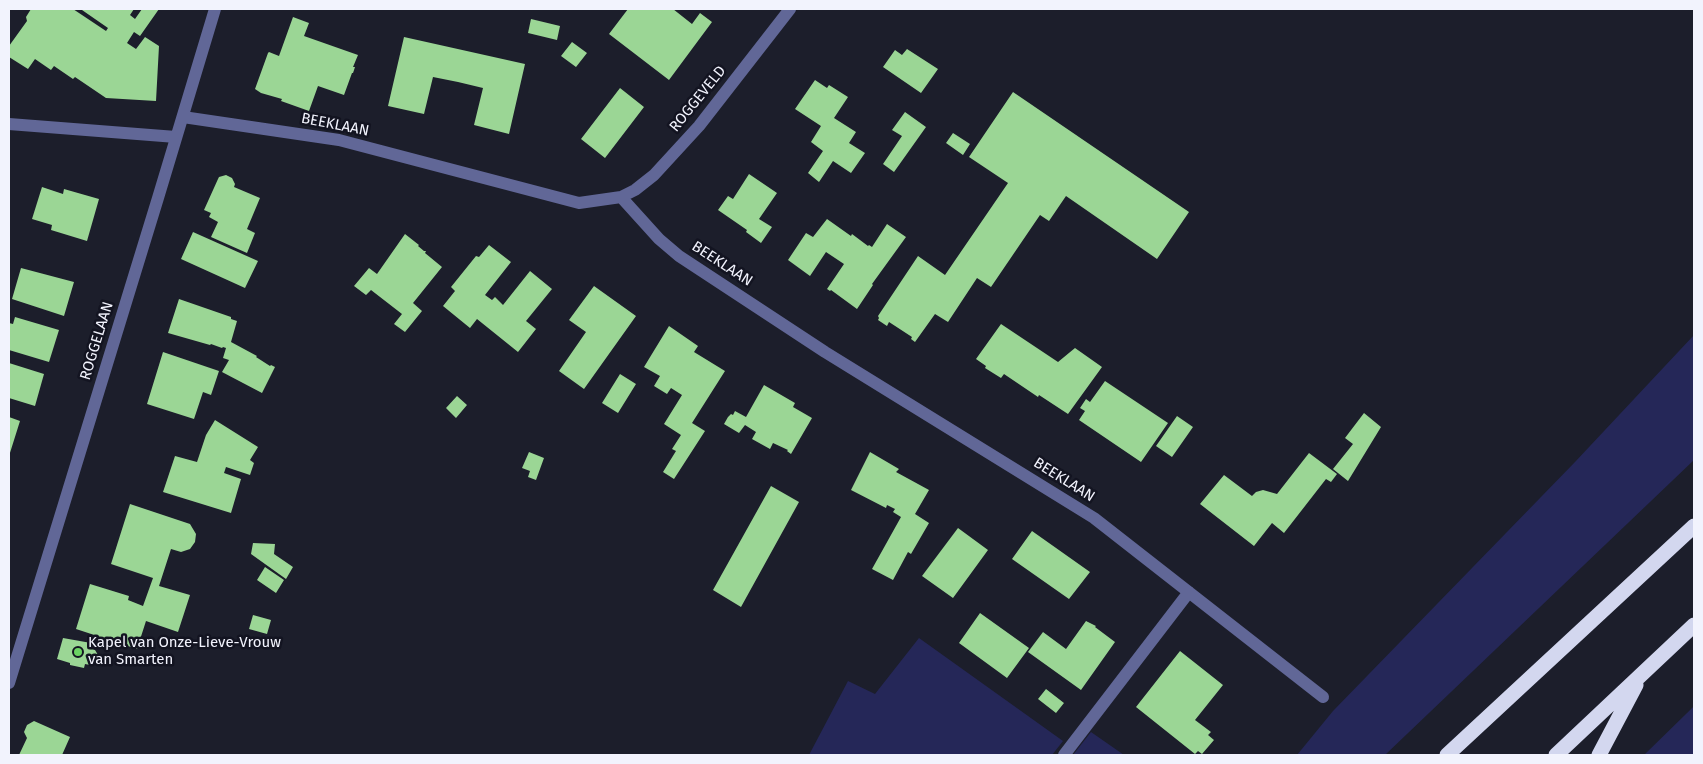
<!DOCTYPE html>
<html>
<head>
<meta charset="utf-8">
<style>
	body { margin:0 }
	#map { position:relative; width:1703px; height:764px; overflow:hidden; background:#1c1e2b; font-family:"Fira Sans",sans-serif }
	canvas { display:block }
	.frame { position:absolute; inset:0; border:10px solid #f2f3fd; pointer-events:none }
</style>
</head>
<body>
<div id="map">
<canvas width="1703" height="764"></canvas>
<div class="frame"></div>
</div>
<script>
const c = document.querySelector('canvas').getContext('2d');
c.lineJoin = 'round';
function fillPath(path, color) {
  c.fillStyle = color;
  c.fill(path, 'evenodd');
}
function poly(rows) {
  const path = new Path2D();
  for (const r of rows) {
    path.moveTo(r[0], r[1]);
    for (let i = 2; i < r.length; i += 2) path.lineTo(r[i], r[i + 1]);
  }
  return path;
}
function trace(path, color, width, dash) {
  c.strokeStyle = color;
  c.lineWidth = width;
  c.lineCap = dash ? 'butt' : 'round';
  c.setLineDash(dash || []);
  c.stroke(path);
}
function label(font, color, halo, rows, align = 'center') {
  c.font = font + ' "Fira Sans",sans-serif';
  c.lineWidth = 5;
  c.setLineDash([]);
  c.textBaseline = 'middle';
  c.strokeStyle = halo;
  c.fillStyle = color;
  for (const [text, x, y, turn = 0] of rows) {
    c.save();
    c.translate(x, y);
    c.rotate((+turn || 0) * Math.PI / 180);
    c.textAlign = isNaN(turn) ? turn : align;
    if (halo) c.strokeText(text, 0, 0);
    c.fillText(text, 0, 0);
    c.restore();
  }
}
const green = poly([
	[1694,335,1694,460,1385,755,1297,755,1333,711,1575,462],
	[919,638,1063,741,1052,755,809,755,848,681,875,694],
	[1694,706,1694,755,1644,755,1687,713],
	[1091,732,1124,755,1073,755]
]);
const building = poly([
	[31,9,73,9,106,31,108,28,82,10,82,9,134,9,130,15,135,19,142,9,159,9,140,36,134,32,127,43,136,49,145,37,159,46,156,101,106,98,75,77,73,79,54,66,51,70,35,59,28,69,9,57,9,46,27,21,26,17],
	[628,9,673,9,692,24,700,13,712,22,669,80,609,34],
	[293,17,309,23,304,36,358,55,353,67,355,67,353,73,352,73,344,95,318,86,309,111,281,101,282,99,261,93,255,89,268,53,269,52,279,56],
	[531,19,560,26,557,40,528,33],
	[404,37,525,64,509,134,474,125,483,88,458,82,433,77,424,114,388,106],
	[572,42,587,53,576,67,561,56],
	[907,49,938,69,921,93,883,67,895,50,902,55],
	[815,80,827,88,829,85,848,97,834,118,856,132,849,143,865,153,851,173,833,161,819,182,808,173,823,151,811,142,821,126,795,109],
	[620,88,644,107,605,158,581,139],
	[1013,92,1189,212,1157,259,1066,196,1049,221,1040,215,991,287,977,278,948,322,935,314,915,342,911,339,912,337,889,322,887,326,878,320,879,318,878,316,918,256,945,275,1008,183,969,157],
	[905,112,926,127,894,172,883,164,902,136,892,130],
	[953,133,970,144,963,155,946,143],
	[749,174,777,193,759,219,772,227,761,243,746,232,747,230,718,210,728,196,733,199],
	[226,175,232,178,235,184,234,187,260,198,247,229,255,233,247,253,211,237,218,222,209,217,211,213,204,210,218,179,219,177],
	[42,187,63,194,64,189,99,199,87,241,51,230,52,225,32,219],
	[827,219,851,236,852,234,868,246,869,245,872,247,887,224,906,237,872,284,873,285,857,309,831,290,830,291,827,289,844,264,826,252,810,276,788,260,806,233,813,237],
	[193,232,258,261,245,288,181,259],
	[405,234,419,245,418,246,424,251,426,251,425,253,442,267,413,303,422,311,405,332,394,324,402,314,371,290,366,295,354,286,369,268,377,274],
	[489,245,511,262,485,295,492,300,495,297,503,305,530,271,552,289,526,321,536,329,518,352,477,319,470,328,443,306,455,291,451,287,476,256,479,257],
	[21,268,74,282,64,316,12,299],
	[594,286,636,316,584,389,559,371,586,332,569,320],
	[179,299,231,317,231,319,237,321,231,342,257,356,256,357,270,366,271,365,275,367,262,393,222,372,229,360,223,358,226,348,223,347,222,348,211,344,210,345,168,333],
	[15,317,59,330,49,362,9,350,9,323,13,324],
	[1001,324,1058,362,1075,348,1102,367,1068,414,1039,395,1038,397,1004,374,1001,378,985,368,986,366,976,359],
	[669,326,698,346,694,352,725,371,692,423,705,431,674,479,663,472,676,451,672,449,681,435,664,424,682,395,671,388,667,394,654,386,660,376,644,367],
	[163,352,219,371,211,395,203,392,194,419,147,404],
	[9,363,44,374,35,406,9,398],
	[620,374,636,384,618,413,602,403],
	[1105,381,1168,423,1141,462,1079,420,1085,411,1080,408,1086,399,1090,402],
	[764,385,795,403,793,407,812,418,791,454,787,451,788,450,773,443,770,449,752,439,756,432,745,425,739,433,724,424,728,417,731,414,733,415,735,411,746,417],
	[457,396,467,405,456,418,446,408],
	[1364,413,1381,427,1348,481,1333,469,1353,444,1345,438],
	[1177,416,1193,427,1172,457,1156,446],
	[9,417,20,421,9,456],
	[215,420,258,447,250,460,254,463,250,475,226,467,224,473,241,479,231,513,163,492,175,456,197,462,206,435],
	[529,452,544,458,536,480,528,477,530,471,522,468],
	[870,452,899,469,896,472,929,490,915,514,929,523,911,554,908,552,893,580,872,569,901,517,893,512,895,509,887,505,886,508,851,490],
	[1309,453,1337,474,1331,482,1326,479,1284,533,1272,523,1254,546,1200,504,1224,475,1252,496,1256,492,1263,490,1277,494],
	[771,486,799,502,741,607,713,590],
	[130,504,190,524,196,534,195,542,190,549,181,552,171,549,159,586,190,595,178,632,146,621,137,649,76,629,90,584,129,596,128,600,143,606,153,578,111,564],
	[958,528,988,550,953,598,922,576],
	[1032,531,1090,572,1069,599,1012,559],
	[253,543,275,544,274,554,293,567,286,579,251,554],
	[265,567,284,580,276,593,257,580],
	[980,613,1029,648,1007,678,959,643],
	[253,615,271,620,267,634,249,629],
	[1086,621,1096,626,1095,627,1115,642,1081,690,1028,652,1043,632,1066,649],
	[63,638,91,643,90,649,95,650,98,655,96,662,90,665,85,664,84,668,70,665,70,663,57,659],
	[1180,651,1223,685,1195,720,1211,732,1208,735,1214,740,1202,754,1198,751,1195,754,1136,707],
	[1046,689,1064,703,1056,713,1038,699],
	[34,721,70,737,62,755,19,755,27,738,24,732,27,725]
]);
const minor = poly([
	[183,117,339,140,579,203,621,197,659,239,679,256,825,352,1094,518,1323,697],
	[9,124,176,137],
	[621,197,635,190,654,175,699,126,790,9],
	[9,683,158,198,215,9],
	[1064,755,1189,592]
]);
const highway = poly([
	[1447,755,1694,526],
	[1556,755,1694,625],
	[1599,755,1636,685]
]);
const markers = [
	[78,652,5,"#6bd363"]
];
const streetNames = [
	["ROGGEVELD",698,99,-51],
	["BEEKLAAN",335,125,11],
	["BEEKLAAN",722,264,33],
	["ROGGELAAN",97,341,-73],
	["BEEKLAAN",1064,480,32]
];
const poiNames = [
	["Kapel van Onze-Lieve-Vrouw",88,643],
	["van Smarten",88,660]
];
fillPath(green, '#252758');
fillPath(building, '#9bd695');
trace(minor, '#616797', 12);
trace(highway, '#d3d7ef', 15);
for (const [x, y, r, color] of markers) {
  const dot = new Path2D();
  dot.arc(x, y, r, 0, 2 * Math.PI);
  c.fillStyle = color;
  c.fill(dot);
  trace(dot, '#131421', 2);
}
label('15px', '#f2f3fd', '#131421', streetNames);
label('15px', '#f2f3fd', '#131421', poiNames, 'left');
</script>
</body>
</html>
